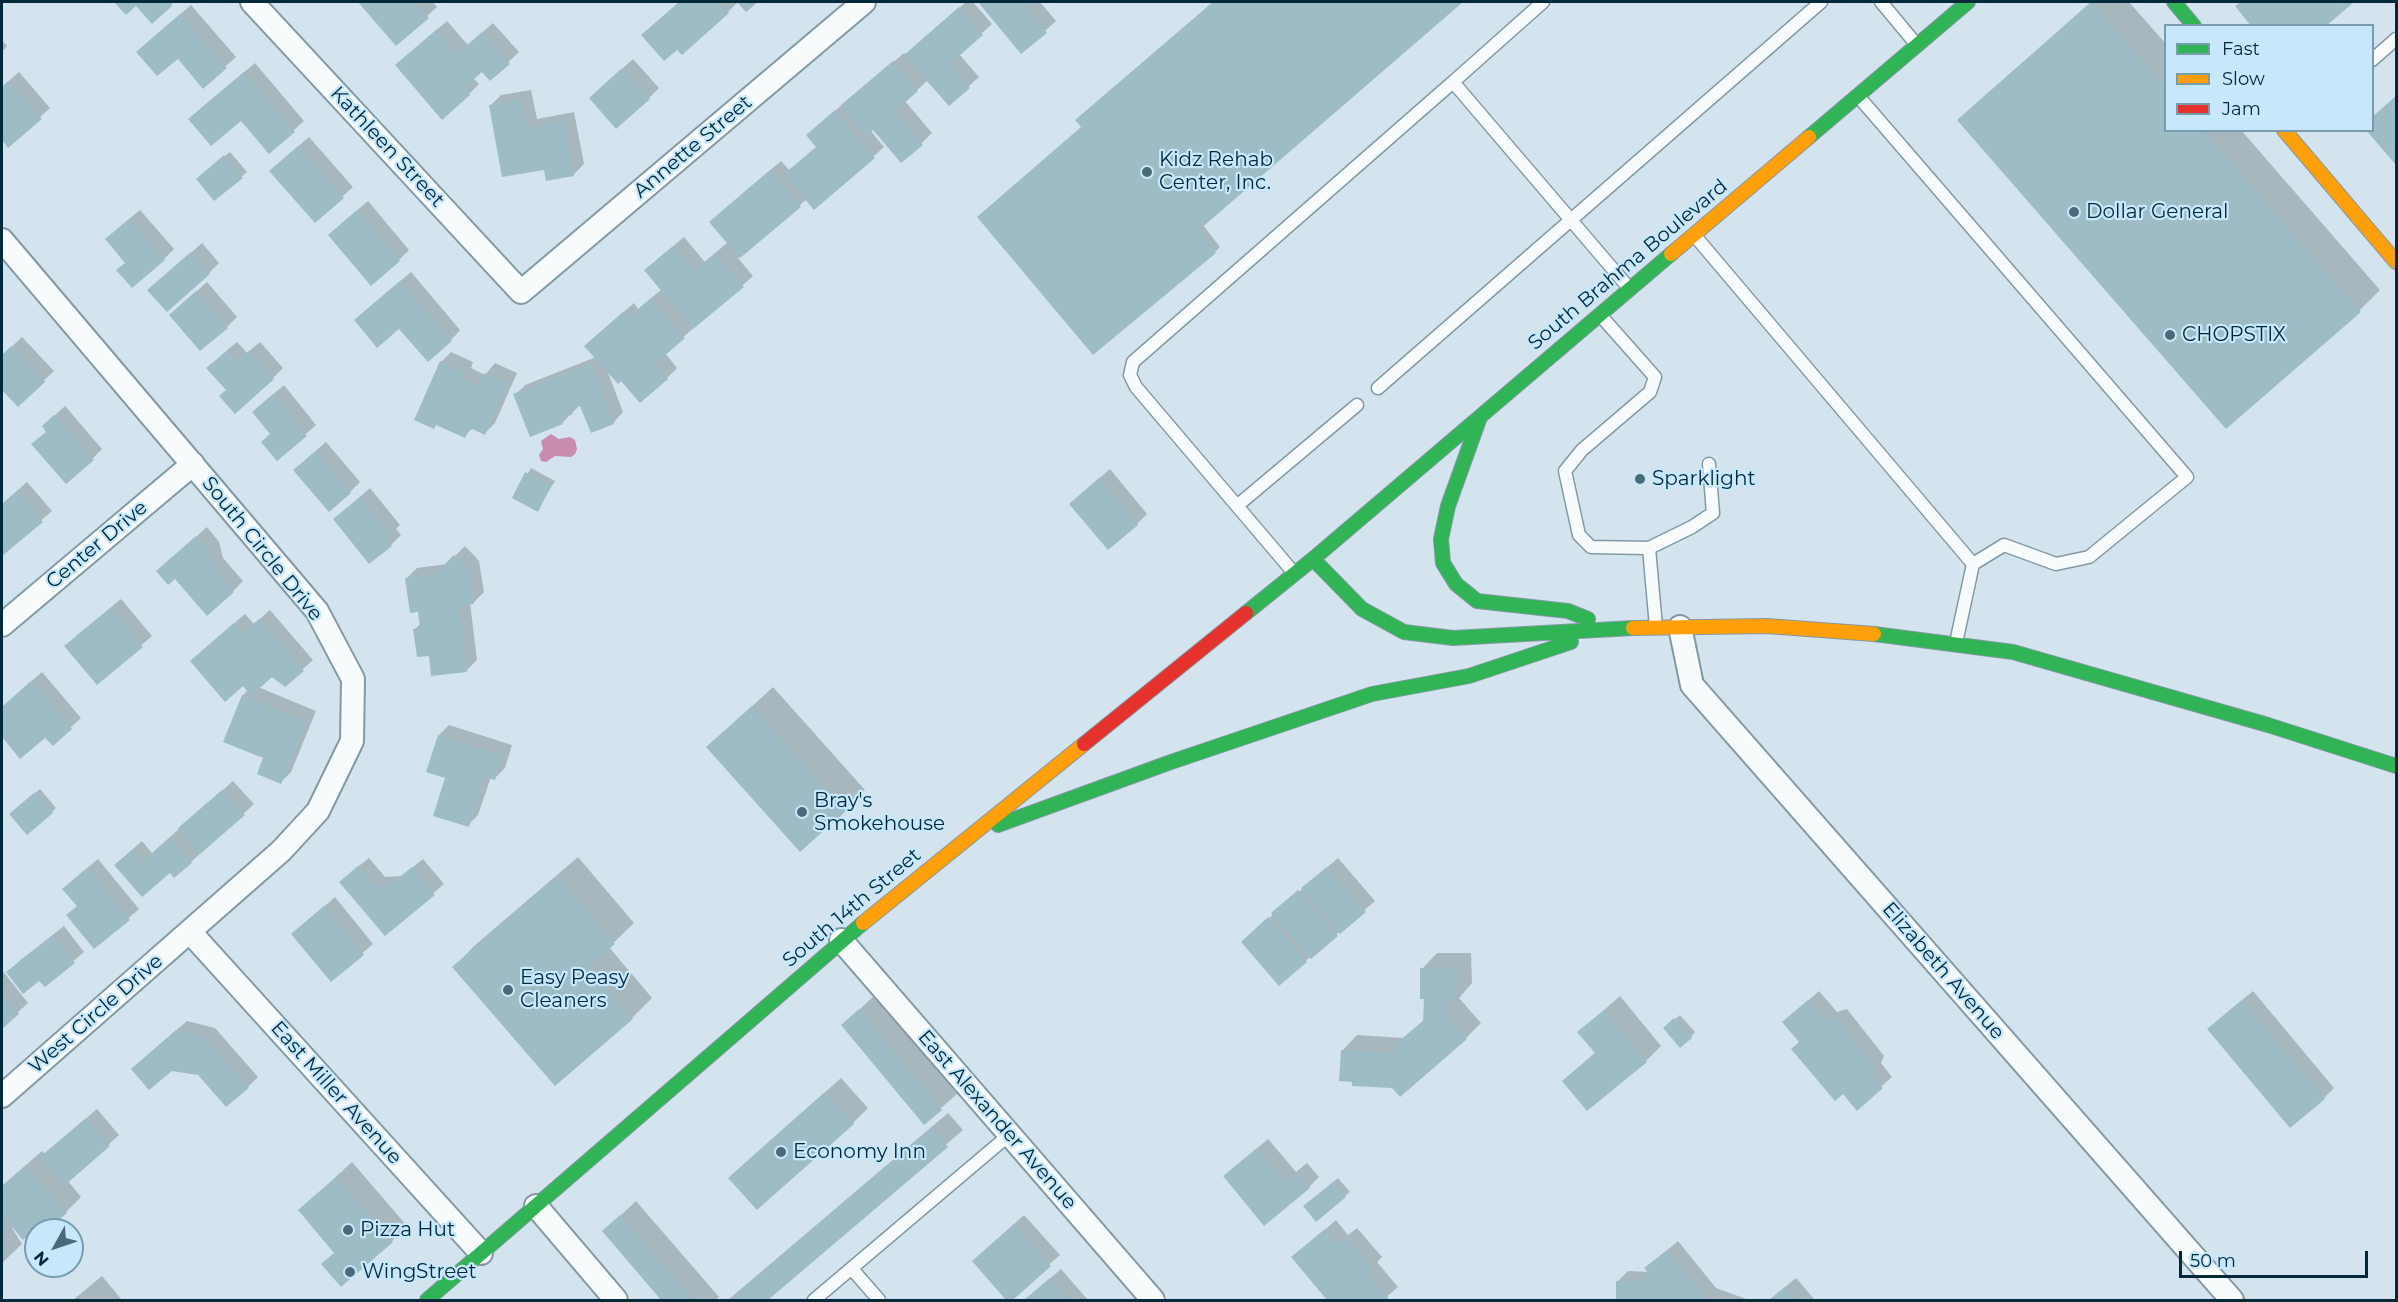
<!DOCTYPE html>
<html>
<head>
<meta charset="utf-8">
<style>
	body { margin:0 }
	#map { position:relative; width:2398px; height:1302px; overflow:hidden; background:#d3e4ee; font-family:Montserrat,sans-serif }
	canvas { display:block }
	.frame { position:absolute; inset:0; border:3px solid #00293a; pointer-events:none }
	.legend { position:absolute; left:2164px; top:24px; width:210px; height:108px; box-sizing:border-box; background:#c7e8fa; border:2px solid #779cad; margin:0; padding:8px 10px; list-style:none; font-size:18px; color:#00293a }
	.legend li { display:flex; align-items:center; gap:12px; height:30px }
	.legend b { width:30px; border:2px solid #779cad }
	.north { position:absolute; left:24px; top:1218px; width:60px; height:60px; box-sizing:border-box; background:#c7e8fa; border:2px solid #779cad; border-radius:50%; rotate:230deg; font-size:16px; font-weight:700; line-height:24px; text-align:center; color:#00293a }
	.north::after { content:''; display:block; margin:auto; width:21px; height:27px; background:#4a6a79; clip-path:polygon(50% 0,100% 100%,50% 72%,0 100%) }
	.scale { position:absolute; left:2179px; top:1251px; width:189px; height:27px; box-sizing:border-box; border:3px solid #00293a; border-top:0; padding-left:8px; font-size:18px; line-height:21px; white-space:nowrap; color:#00293a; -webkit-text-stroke:4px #c7e8fa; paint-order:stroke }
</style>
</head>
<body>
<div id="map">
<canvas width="2398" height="1302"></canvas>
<div class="frame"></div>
<ul class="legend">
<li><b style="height:8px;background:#30b455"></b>Fast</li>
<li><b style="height:8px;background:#ff9f0a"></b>Slow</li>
<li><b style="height:8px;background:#e5322d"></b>Jam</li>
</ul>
<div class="north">N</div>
<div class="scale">50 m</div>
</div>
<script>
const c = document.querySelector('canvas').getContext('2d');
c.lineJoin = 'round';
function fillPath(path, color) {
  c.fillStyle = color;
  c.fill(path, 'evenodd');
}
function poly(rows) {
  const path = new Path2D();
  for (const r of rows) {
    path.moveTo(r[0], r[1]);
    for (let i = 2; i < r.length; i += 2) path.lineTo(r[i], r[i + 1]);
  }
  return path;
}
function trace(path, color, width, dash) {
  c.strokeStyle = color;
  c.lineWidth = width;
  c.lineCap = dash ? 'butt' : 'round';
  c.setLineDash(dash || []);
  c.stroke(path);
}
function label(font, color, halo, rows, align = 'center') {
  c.font = font + ' Montserrat,sans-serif';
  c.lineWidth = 4.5;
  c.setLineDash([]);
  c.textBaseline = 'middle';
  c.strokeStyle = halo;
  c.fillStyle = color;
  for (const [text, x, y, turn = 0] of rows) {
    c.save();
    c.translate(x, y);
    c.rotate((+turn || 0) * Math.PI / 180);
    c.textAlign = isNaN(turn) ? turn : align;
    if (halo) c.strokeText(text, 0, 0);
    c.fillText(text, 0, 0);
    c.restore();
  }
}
const water = poly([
	[551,434,559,439,570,437,575,440,577,449,575,454,571,457,555,456,546,462,541,461,539,455,543,449,541,441]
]);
const shadow = poly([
	[116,2,174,2,152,22,136,4,126,13],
	[360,2,433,2,437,7,396,44],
	[680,2,738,2,728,12,653,26],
	[966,2,973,2,992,24,959,54,979,77,949,104,928,80,905,101,932,133,922,143,901,161,873,128,870,130,884,147,874,156,814,207,807,199,738,258,753,276,665,353,677,368,667,378,622,379,607,370,623,412,613,423,581,404,562,423,515,395,525,385,596,357,596,336,634,303,638,309,662,289,656,260,684,237,705,262,728,242,721,212,781,161,790,171,818,146,818,125,904,53,906,55],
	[980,2,1040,2,1056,21,1021,52],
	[1213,2,1460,2,1203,225,1220,247,1215,252,1083,126,1082,115],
	[2091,2,2129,2,2166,44,2166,130,2241,130,2380,290,2360,310,2226,427,1959,120],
	[2242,2,2352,2,2324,26,2237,6],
	[191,5,236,57,203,86,178,57,148,42],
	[447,21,468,45,493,23,519,52,490,79,482,70,473,78,479,84,469,94,407,55],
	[2,40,7,46,2,52],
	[633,59,659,88,649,98,601,88],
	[255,63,304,121,269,152,241,119,200,109],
	[19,72,50,108,8,146,2,138,2,87],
	[531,90,537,119,574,112,584,164,574,174,547,179,545,168,491,105,501,95],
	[2396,96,2396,163,2368,130,2372,130,2380,111],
	[309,137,353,187,315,221,281,161],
	[230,152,247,172,214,199,202,175],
	[368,201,409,250,399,260,340,225],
	[140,210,174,249,164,259,117,229],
	[202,243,219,263,209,273,159,281],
	[411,272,460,330,451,340,399,327,366,310],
	[207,282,237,317,227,327,181,305],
	[22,337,54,371,18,405,2,387,2,356],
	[237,342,247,353,260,342,283,368,273,378,227,390,218,358],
	[451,352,473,362,471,368,485,375,495,363,517,373,495,423,485,433,473,428,464,436,437,424,434,427,441,362],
	[284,385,316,425,277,459,264,402],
	[65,406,102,449,92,459,48,431,54,416],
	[326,442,360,482,350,492,305,460],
	[531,468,555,481,537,510,514,497],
	[1110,469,1147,514,1137,524,1081,494],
	[27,482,52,511,2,554,2,504],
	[370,488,400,525,396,529,401,535,391,545,335,519],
	[207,527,219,542,223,558,243,581,233,591,158,571],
	[465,546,479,561,484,592,474,602,470,603,477,660,467,670,430,654,415,629,421,623,419,611,407,578,417,568,447,564],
	[121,599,152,636,97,683,76,636],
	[270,610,313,660,285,685,272,675,258,687,316,711,291,772,281,782,265,757,225,741,243,695,248,690,202,651,245,614,254,624],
	[42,672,81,718,53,744,45,736,21,757,2,734,2,707],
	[773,687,865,790,800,850,708,747],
	[449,725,512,745,505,768,495,778,491,777,478,815,468,825,447,777,439,735],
	[233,781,254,804,191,862,170,871,142,895,126,855,142,841,152,853],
	[40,789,56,808,52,812,16,810],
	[578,857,634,923,609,947,652,998,632,1018,555,1084,454,967,474,946],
	[369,858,385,877,402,876,423,859,444,884,385,934,351,872],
	[1338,858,1375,901,1279,984,1253,932],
	[98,859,139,909,95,947,78,905,74,879],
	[335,897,373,944,331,980,293,934],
	[64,926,84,952,45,985,18,962],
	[1437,953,1471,953,1472,983,1459,998,1481,1023,1466,1038,1393,1086,1342,1051,1357,1035,1404,1038,1425,1019,1422,969],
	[2,970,28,1003,2,1027],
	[1819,991,1837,1012,1847,1009,1884,1056,1881,1063,1892,1077,1857,1108,1794,1013],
	[2253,991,2334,1088,2324,1098,2219,1019],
	[875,995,957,1094,924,1123,843,1025],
	[1620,996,1661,1046,1646,1061,1564,1081,1596,1052,1579,1032],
	[1680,1015,1695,1032,1691,1037,1665,1028],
	[187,1021,215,1028,258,1077,248,1087,143,1059],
	[841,1078,868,1108,853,1123,745,1163],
	[97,1109,119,1135,68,1181,81,1197,66,1212,12,1228,22,1244,2,1263,2,1186,42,1151,45,1154],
	[948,1113,963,1130,766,1300,728,1300],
	[1268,1139,1296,1172,1307,1163,1319,1177,1309,1187,1225,1176],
	[352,1162,407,1226,392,1241,300,1210],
	[1338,1178,1350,1192,1345,1196,1310,1202],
	[636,1201,719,1297,715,1300,663,1300,604,1231],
	[1024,1215,1060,1255,1008,1300,974,1261],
	[1336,1220,1348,1235,1357,1228,1382,1257,1377,1262,1398,1287,1383,1300,1329,1300,1293,1258],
	[1678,1241,1716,1288,1749,1300,1617,1300,1617,1282,1628,1271,1649,1272,1646,1268],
	[72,1245,79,1253,72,1259],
	[1061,1269,1088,1300,1025,1300],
	[102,1276,122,1300,73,1300],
	[1796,1278,1815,1300,1769,1300]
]);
const building = poly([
	[114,2,168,2,172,6,152,24,136,6,126,15],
	[358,2,415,2,429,18,396,46],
	[679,2,718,2,729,13,682,55,677,50,664,61,641,35],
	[737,2,758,2,746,12],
	[978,2,1033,2,1026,7,1047,33,1021,54],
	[1213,2,1463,2,1199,230,1216,253,1093,355,977,217,1081,127,1075,120],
	[2091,2,2166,87,2166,130,2203,130,2361,312,2226,429,1957,120],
	[2241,2,2354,2,2326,26,2251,26,2235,6],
	[959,7,983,35,950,64,970,88,949,106,904,55],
	[180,14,227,68,203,89,178,59,157,76,136,52],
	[436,30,457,54,482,32,510,64,490,81,482,72,464,88,470,95,442,120,395,65],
	[893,61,918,91,895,111,923,145,901,163,873,130,866,136,841,105],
	[622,68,650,99,616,129,589,98],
	[244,72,295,132,269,154,241,121,211,146,188,119],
	[8,81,42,119,8,148,2,140,2,87],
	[2396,96,2396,165,2366,130,2372,130,2372,117],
	[521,99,527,128,564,121,574,176,546,181,544,170,502,177,489,105],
	[835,110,875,158,814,210,784,174,816,147,806,135],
	[298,146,344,198,315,223,269,171],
	[224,155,243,178,214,201,196,179],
	[770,170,801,207,740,258,709,222],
	[357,210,400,261,371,286,328,235],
	[129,219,165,260,132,288,116,270,125,263,105,239],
	[674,246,694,271,715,253,744,287,693,329,644,270],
	[191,252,210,274,167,312,147,290],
	[400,281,452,341,428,362,399,329,377,348,354,320],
	[196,291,228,328,200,351,169,315],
	[650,299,685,338,655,364,668,379,640,403,621,381,618,384,584,346,623,312,628,318],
	[11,346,45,382,18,407,2,390,2,355],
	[227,351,236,361,249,351,274,379,235,414,219,396,226,390,206,368],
	[440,361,464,372,462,379,478,386,484,373,508,383,485,435,470,428,465,438,436,425,434,429,414,420],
	[591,364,614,424,591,433,580,406,571,410,573,414,560,419,563,424,530,437,513,394],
	[273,394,307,436,277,461,261,442,270,434,252,412],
	[54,415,94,460,66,484,31,444,46,432,42,426],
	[316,451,351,493,329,512,293,470],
	[525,472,551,486,538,512,512,498],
	[1099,478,1138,525,1108,550,1069,504],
	[17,491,43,522,2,556,2,504],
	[360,497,391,536,386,540,392,546,369,564,333,519],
	[196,536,210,552,214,568,234,592,207,616,175,579,168,585,156,571],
	[454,555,470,572,474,604,459,606,467,672,431,676,429,656,417,657,413,629,420,628,418,612,410,613,405,578,435,574],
	[111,608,143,647,97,685,64,646],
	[259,619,304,671,285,687,272,677,251,696,243,686,225,702,190,661,234,623,243,633],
	[31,681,72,729,53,746,45,738,20,759,2,737,2,707],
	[242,695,307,721,281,784,257,774,263,758,223,742],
	[752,706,846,811,800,852,706,747],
	[438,735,503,755,495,780,485,777,469,827,433,816,445,778,426,772],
	[222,790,245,815,200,854,178,828],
	[35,792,53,813,27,835,9,814],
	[170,838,192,863,174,878,170,873,142,897,114,865,132,850,142,862],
	[358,866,375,886,390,885,412,867,435,895,385,936,339,882],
	[1327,867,1366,912,1340,934,1301,888],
	[87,868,130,920,94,949,66,915,77,906,62,889],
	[557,876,615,944,588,967,633,1019,555,1086,452,967],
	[1298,890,1338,936,1311,959,1271,913],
	[324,906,364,955,331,982,291,934],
	[1268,917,1307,962,1279,986,1241,942],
	[53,935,75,963,45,987,39,981,23,994,6,972],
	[1420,968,1457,968,1457,1000,1445,999,1445,1014,1467,1039,1400,1097,1392,1088,1352,1086,1352,1082,1339,1081,1341,1050,1396,1053,1393,1046,1423,1021,1424,999,1420,999],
	[2,992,19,1014,2,1029],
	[1808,1000,1827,1021,1836,1018,1875,1067,1872,1074,1883,1088,1857,1111,1843,1094,1835,1101,1791,1049,1799,1042,1782,1022],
	[2242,1000,2325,1099,2290,1128,2207,1029],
	[859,1009,942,1110,924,1125,841,1025],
	[1604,1010,1647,1062,1587,1111,1562,1081,1595,1053,1577,1032],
	[1674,1018,1692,1038,1680,1048,1663,1028],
	[176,1030,205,1037,249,1088,226,1107,198,1075,172,1071,149,1090,131,1069],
	[825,1092,854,1124,757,1210,728,1178],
	[86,1118,110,1146,64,1186,40,1157],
	[932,1127,948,1147,768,1300,729,1300],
	[1257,1148,1285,1181,1296,1172,1310,1188,1264,1226,1223,1176],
	[26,1165,67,1213,53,1225,48,1218,23,1240,2,1215,2,1186],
	[336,1177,393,1242,341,1287,321,1264,334,1253,298,1210],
	[1333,1182,1346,1197,1316,1222,1303,1206],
	[620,1215,694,1300,661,1300,602,1231],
	[1014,1224,1051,1266,1013,1300,1006,1300,972,1261],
	[1325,1229,1337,1244,1346,1237,1373,1268,1367,1273,1389,1298,1386,1300,1327,1300,1291,1257],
	[1667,1250,1706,1298,1712,1300,1616,1300,1616,1281,1640,1281,1649,1274,1644,1268],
	[47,1266,66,1266,55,1276],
	[1050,1278,1070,1300,1024,1300],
	[1785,1287,1796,1300,1769,1300]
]);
const lane = poly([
	[1543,2,1453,82,1629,288],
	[1881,2,1916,44],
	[2372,60,2396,39],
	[1858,96,2187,477,2089,557,2056,564,2004,545,1973,564],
	[1695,236,1973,564,1956,643],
	[1601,316,1655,377,1650,392,1582,450,1565,471,1579,535,1591,547,1649,548,1656,627],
	[1378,388,1821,2],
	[1238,505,1357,405],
	[1649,548,1692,527,1713,513,1709,464],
	[1294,573,1136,387,1130,375,1133,362,1453,82],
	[852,1269,879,1300],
	[814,1300,1009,1135]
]);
const street = poly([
	[252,2,521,292,864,2],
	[2,240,317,611,353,679,352,741,318,811,281,851,2,1096],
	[2,625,193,464],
	[1680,627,1692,685,2232,1300],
	[190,932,481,1253],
	[841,940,1153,1300],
	[536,1206,616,1300]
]);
const fast = poly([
	[2174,2,2194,26],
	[1809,137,1968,2],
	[1480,417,1448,506,1441,539,1443,563,1456,584,1477,601,1568,611,1588,619],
	[1313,559,1671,254],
	[1246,613,1313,559,1362,609,1404,632,1453,638,1633,628],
	[1874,634,2013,652,2268,725,2396,766],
	[998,825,1171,762,1372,694,1469,676,1571,642],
	[427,1300,863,923]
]);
const slow = poly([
	[2284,130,2396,262],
	[1671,254,1809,137],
	[1633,628,1767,626,1874,634],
	[863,923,1084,744]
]);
const jam = poly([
	[1084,744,1246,613]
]);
const markers = [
	[1147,172,6,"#4a6a79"],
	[2074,212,6,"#4a6a79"],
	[2170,335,6,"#4a6a79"],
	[1640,479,6,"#4a6a79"],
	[802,812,6,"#4a6a79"],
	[508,990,6,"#4a6a79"],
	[781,1152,6,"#4a6a79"],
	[348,1230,6,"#4a6a79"],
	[350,1272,6,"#4a6a79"]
];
const streetNames = [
	["Kathleen Street",387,147,47],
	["Annette Street",693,147,-40],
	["South Brahma Boulevard",1628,265,-40],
	["Center Drive",97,545,-40],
	["South Circle Drive",262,549,51],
	["South 14th Street",852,908,-40],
	["Elizabeth Avenue",1943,971,49],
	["West Circle Drive",96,1014,-41],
	["East Miller Avenue",336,1093,48],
	["East Alexander Avenue",997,1120,49]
];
const poiNames = [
	["Kidz Rehab",1159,160],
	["Center, Inc.",1159,183],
	["Dollar General",2086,212],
	["CHOPSTIX",2182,335],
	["Sparklight",1652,479],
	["Bray's",814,801],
	["Smokehouse",814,824],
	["Easy Peasy",520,978],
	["Cleaners",520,1001],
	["Economy Inn",793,1152],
	["Pizza Hut",360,1230],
	["WingStreet",362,1272]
];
fillPath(water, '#c88caf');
fillPath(shadow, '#0003');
fillPath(building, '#9ebcc5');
trace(lane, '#8399a4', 15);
trace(street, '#8399a4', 26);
trace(fast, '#8399a4', 16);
trace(slow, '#8399a4', 16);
trace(jam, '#8399a4', 16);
trace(lane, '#f8fbfc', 12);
trace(street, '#f8fbfc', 22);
trace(fast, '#30b455', 14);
trace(slow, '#ff9f0a', 14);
trace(jam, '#e5322d', 14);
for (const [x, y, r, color] of markers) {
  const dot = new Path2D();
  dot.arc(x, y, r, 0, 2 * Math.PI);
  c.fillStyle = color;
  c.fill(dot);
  trace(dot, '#c7e8fa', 2);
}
label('20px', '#00293a', '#c7e8fa', streetNames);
label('20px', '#00293a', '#c7e8fa', poiNames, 'left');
</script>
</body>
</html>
